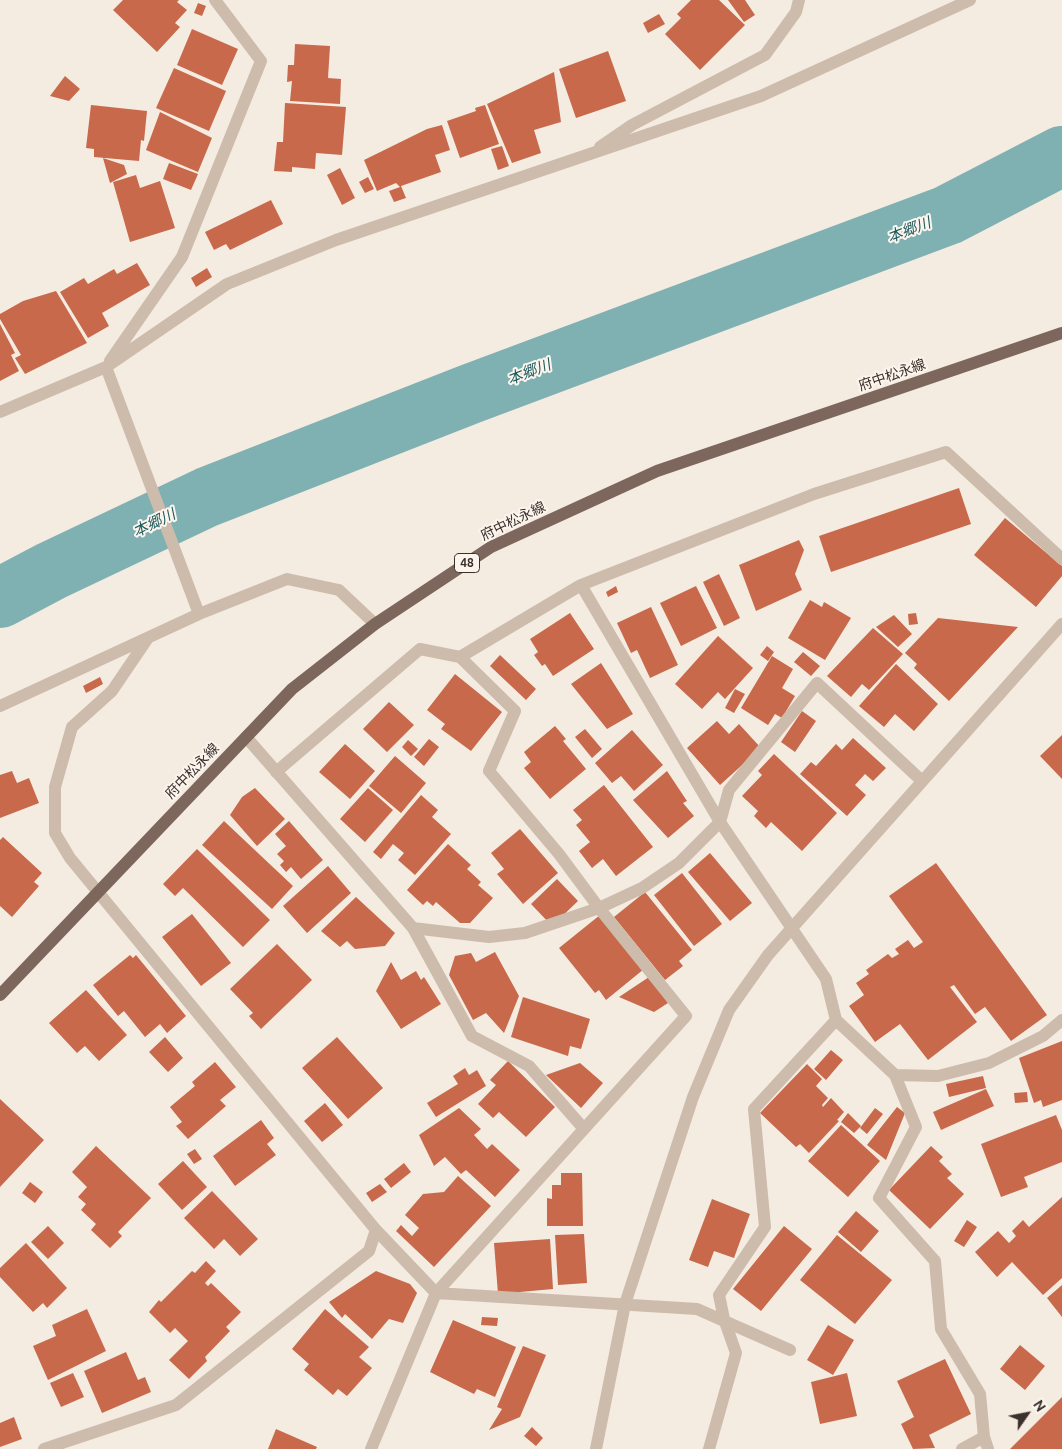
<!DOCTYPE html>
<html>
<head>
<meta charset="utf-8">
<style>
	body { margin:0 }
	#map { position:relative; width:1062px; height:1449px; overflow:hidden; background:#f4ebe1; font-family:Ubuntu,sans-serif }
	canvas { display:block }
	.north { position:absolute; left:1002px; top:1389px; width:50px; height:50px; -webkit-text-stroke:4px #fbf5ee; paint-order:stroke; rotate:57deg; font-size:14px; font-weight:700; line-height:20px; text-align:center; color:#3b302b }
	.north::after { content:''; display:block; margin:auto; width:18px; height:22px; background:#3b302b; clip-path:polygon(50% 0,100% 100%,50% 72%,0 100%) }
</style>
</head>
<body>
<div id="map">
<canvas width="1062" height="1449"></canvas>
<div class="north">N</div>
</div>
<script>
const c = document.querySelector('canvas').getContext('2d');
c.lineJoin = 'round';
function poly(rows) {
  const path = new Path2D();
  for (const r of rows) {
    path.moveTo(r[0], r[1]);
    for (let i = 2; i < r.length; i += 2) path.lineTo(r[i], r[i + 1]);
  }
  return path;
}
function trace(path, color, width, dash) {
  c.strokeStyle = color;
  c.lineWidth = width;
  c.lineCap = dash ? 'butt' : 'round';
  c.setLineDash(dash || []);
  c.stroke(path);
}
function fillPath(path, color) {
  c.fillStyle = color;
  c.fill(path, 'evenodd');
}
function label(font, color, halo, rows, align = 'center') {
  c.font = font + ' Ubuntu,"Noto Sans JP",sans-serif';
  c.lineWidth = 4;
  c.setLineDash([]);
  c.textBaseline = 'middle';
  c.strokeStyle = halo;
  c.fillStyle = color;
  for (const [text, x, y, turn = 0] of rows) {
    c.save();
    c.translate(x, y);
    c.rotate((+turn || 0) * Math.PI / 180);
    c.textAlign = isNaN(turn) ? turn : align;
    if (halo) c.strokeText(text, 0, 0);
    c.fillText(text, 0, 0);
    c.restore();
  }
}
const river = poly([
	[0,598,51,571,207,497,470,394,948,215,1062,156]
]);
const building = poly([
	[123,0,179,0,177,2,187,10,175,23,180,27,157,52,113,10],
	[691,0,719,0,745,25,700,70,665,34,681,18,677,14],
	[728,0,745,0,755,15,744,22],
	[198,3,206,6,202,16,194,13],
	[659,14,665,24,648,33,643,23],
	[192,29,238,49,222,85,177,65],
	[295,44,330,46,328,78,341,79,340,104,290,101,292,81,287,82,288,65,294,65],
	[608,51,626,101,576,118,559,69],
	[174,68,226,91,209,131,156,108],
	[554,72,561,122,534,130,541,153,512,163,487,104],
	[65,76,80,89,69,101,50,96],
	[285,103,346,107,342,155,316,153,315,169,292,167,292,172,274,171,277,142,283,142],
	[91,105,147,111,144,141,141,140,139,161,94,157,94,149,86,148],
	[485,105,499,144,460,158,447,121,476,111,475,108],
	[160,112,212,138,198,172,146,150],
	[442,125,450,150,435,155,441,172,401,186,406,198,394,202,389,191,400,187,396,183,377,191,364,160,427,129],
	[502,146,509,166,498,170,491,149],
	[103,158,124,165,127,174,110,183],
	[169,163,198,174,191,190,163,179],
	[340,168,355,198,342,205,327,175],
	[136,175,140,188,160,181,175,228,130,242,113,182],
	[368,177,374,189,365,193,359,182],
	[271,200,283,224,230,250,226,244,214,250,205,232],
	[137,263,150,285,102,313,109,326,88,338,60,292,84,278,88,284,114,269,117,274],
	[207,268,212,277,196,287,191,278],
	[56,291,87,343,25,374,15,358,21,355,0,319,0,314,23,301],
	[0,324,15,353,11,355,19,371,0,381],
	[959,488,971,524,831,572,819,536],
	[1005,518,1062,566,1062,576,1036,607,974,555],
	[799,540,804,550,795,574,802,590,756,611,739,565],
	[719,574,740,618,724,626,703,582],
	[616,586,618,592,608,597,606,592],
	[696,586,717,628,681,646,660,603],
	[810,600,822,607,824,602,851,618,825,660,788,638],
	[651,607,678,665,650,678,637,650,631,653,617,623],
	[570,613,594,649,553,676,545,664,542,666,534,655,538,652,530,639],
	[916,613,918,624,909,625,908,614],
	[894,615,912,634,898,647,876,627],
	[938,618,1018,627,949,701,914,668,917,664,905,653],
	[873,628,903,654,869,690,862,684,851,697,827,676],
	[718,636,753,668,725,699,718,692,702,709,675,684],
	[767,646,774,652,768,661,760,655],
	[803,652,820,666,811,676,794,662],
	[500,655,536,689,526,700,490,666],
	[772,656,793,669,782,688,795,696,782,718,775,714,768,725,741,708],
	[601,663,633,714,607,729,571,684],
	[896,664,938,704,914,731,895,714,884,727,859,706],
	[455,674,502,712,471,751,441,729,445,724,427,710],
	[100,677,103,684,86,693,83,686],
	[735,689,745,694,734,713,725,708],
	[389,702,414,725,387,752,363,729],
	[802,711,816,721,795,752,781,742],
	[717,721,729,734,739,724,761,748,720,785,687,748],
	[555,726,566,739,563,741,586,769,550,799,524,768,531,762,524,752],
	[585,729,602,749,592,758,575,737],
	[632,730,663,765,634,791,621,776,612,783,595,763],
	[1062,735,1062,779,1040,756],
	[853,738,886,768,873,781,865,774,855,785,866,795,847,816,800,774,811,762,816,766,836,744,842,750],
	[429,739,439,747,424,766,414,757],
	[408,740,418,749,411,756,402,747],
	[345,744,375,771,350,799,319,772],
	[774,754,837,813,802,851,771,822,766,828,754,816,758,811,742,796,762,775,758,771],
	[395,756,426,783,401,813,369,786],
	[12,771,17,783,29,778,39,803,0,818,0,775],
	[667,771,687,801,683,803,694,816,668,838,633,800],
	[604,785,653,847,616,876,603,859,592,868,579,851,590,842,576,825,582,820,573,810],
	[255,788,285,819,257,846,230,815,242,797],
	[368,788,393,810,365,842,340,819],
	[421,795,438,810,432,817,451,834,415,875,398,860,404,853,393,844,381,859,373,852],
	[224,821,293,886,272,909,202,845],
	[289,821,323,860,301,879,291,867,286,872,280,865,284,861,277,854,286,846,275,834],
	[520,829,558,873,523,904,497,874,504,869,491,853],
	[3,837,42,873,34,882,39,886,12,917,0,906,0,840],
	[448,844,471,865,467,869,481,882,478,885,493,898,470,923,460,923,436,902,433,906,427,901,423,905,407,890],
	[197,849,270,920,243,947,183,888,175,896,163,884],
	[710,853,752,903,730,921,688,872],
	[936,863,1047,1015,1011,1041,985,1007,975,1014,954,985,950,987,977,1022,928,1060,900,1024,875,1042,849,1006,864,995,856,983,869,974,866,970,888,954,892,958,899,954,895,949,908,940,914,948,923,942,889,896],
	[328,866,351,893,307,933,283,906],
	[682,873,722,924,694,946,654,895],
	[557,879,578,901,552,926,531,904],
	[645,892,692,950,679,961,683,966,665,980,614,917],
	[356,897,395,933,385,946,355,949,347,941,340,947,321,931],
	[192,914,231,963,201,986,162,937],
	[600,915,644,969,606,1000,599,990,595,993,559,948],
	[277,944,312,980,261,1029,249,1016,253,1013,230,989],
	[495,952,519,996,504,1033,486,1013,473,1020,449,975,455,956,471,953,476,962],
	[130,955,133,958,136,955,186,1016,167,1033,160,1024,145,1037,124,1011,118,1016,93,985],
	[391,962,401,980,416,971,421,980,424,977,441,1004,401,1029,376,991],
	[649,977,668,1003,654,1012,619,997],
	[86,990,127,1035,99,1061,85,1046,77,1053,49,1023],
	[523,997,590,1019,581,1049,570,1046,568,1056,511,1037],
	[165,1037,183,1058,168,1072,149,1052],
	[337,1037,383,1088,348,1119,302,1068],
	[1062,1041,1062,1100,1043,1107,1041,1100,1034,1103,1019,1058],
	[831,1050,843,1060,826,1080,814,1069],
	[508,1061,555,1107,526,1137,499,1112,493,1118,478,1104,496,1085,490,1080],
	[215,1062,236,1087,220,1100,226,1106,188,1139,176,1126,182,1122,170,1107,195,1086,192,1082],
	[580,1063,603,1083,581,1108,546,1075],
	[807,1064,822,1079,816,1086,828,1098,822,1105,823,1107,831,1098,844,1112,837,1120,839,1121,809,1153,800,1144,796,1147,760,1113],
	[465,1068,469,1075,477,1070,486,1086,436,1117,427,1103,458,1084,453,1076],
	[983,1076,986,1088,949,1097,946,1084],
	[986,1089,994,1106,941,1130,933,1112],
	[1027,1092,1028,1102,1015,1103,1014,1093],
	[0,1099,44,1140,0,1187],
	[325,1103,343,1125,322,1142,304,1121],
	[897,1107,905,1113,886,1160,867,1145],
	[459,1108,481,1129,474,1135,487,1149,492,1144,520,1170,495,1197,466,1170,461,1174,445,1157,434,1166,419,1135],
	[875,1108,883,1114,867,1134,860,1128],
	[848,1113,861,1126,854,1133,841,1122],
	[1056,1115,1062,1130,1062,1162,1024,1177,1028,1187,1001,1197,981,1144],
	[261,1120,274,1138,267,1144,276,1155,235,1186,213,1156],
	[841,1125,880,1161,848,1197,808,1161],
	[96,1146,151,1198,118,1232,122,1236,110,1248,91,1230,96,1224,81,1210,86,1204,78,1197,87,1187,72,1172],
	[931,1146,943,1157,939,1161,952,1174,947,1178,964,1194,930,1229,889,1190],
	[195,1149,202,1159,194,1164,187,1154],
	[183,1161,207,1187,182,1210,158,1184],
	[404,1163,411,1172,391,1188,384,1179],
	[561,1173,582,1173,583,1226,547,1226,547,1198,552,1199,552,1185,561,1185],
	[458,1176,491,1206,434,1267,396,1231,401,1225,412,1236,419,1228,405,1215,423,1194,444,1192],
	[30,1182,43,1192,35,1203,22,1193],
	[380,1184,387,1192,372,1202,366,1193],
	[212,1191,258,1239,240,1256,224,1239,214,1249,184,1218],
	[1062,1197,1062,1278,1043,1295,1012,1262,997,1277,975,1252,998,1231,1009,1243,1016,1236,1012,1231,1023,1220,1029,1227],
	[712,1199,750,1214,734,1258,714,1251,708,1267,689,1260],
	[856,1211,879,1231,861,1252,838,1232],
	[967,1220,977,1227,964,1247,954,1241],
	[48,1226,64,1243,48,1259,31,1242],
	[784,1226,812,1249,761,1311,733,1289],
	[584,1234,587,1283,558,1285,555,1235],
	[837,1235,892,1280,855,1324,800,1280],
	[550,1239,553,1289,498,1294,494,1243],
	[26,1243,67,1288,47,1308,43,1303,33,1312,0,1277,0,1268],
	[206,1261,216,1271,205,1283,208,1286,211,1283,241,1312,226,1327,230,1331,205,1357,207,1361,189,1379,169,1360,188,1341,175,1328,170,1333,149,1312,159,1300,161,1302,192,1271,195,1273],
	[376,1271,410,1284,417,1293,403,1323,389,1319,372,1339,345,1314,342,1318,329,1302],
	[1062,1285,1062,1317,1047,1298],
	[87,1309,106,1351,48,1380,33,1346,56,1336,52,1325],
	[325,1309,369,1347,359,1357,372,1368,347,1396,338,1389,333,1395,304,1370,309,1364,292,1349],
	[482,1317,498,1318,497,1326,481,1325],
	[453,1320,516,1347,495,1397,477,1389,474,1394,430,1372],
	[828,1325,854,1340,833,1375,807,1360],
	[1020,1345,1045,1366,1025,1390,1000,1369],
	[523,1346,546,1355,520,1417,489,1430,502,1409,497,1407],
	[126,1352,138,1380,145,1377,151,1392,102,1413,84,1371],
	[945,1359,971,1414,929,1435,935,1448,913,1449,901,1424,914,1417,897,1381],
	[73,1373,84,1397,61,1407,50,1383],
	[847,1373,857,1416,820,1424,811,1382],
	[1062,1397,1062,1449,1010,1449],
	[14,1417,22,1439,0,1447,0,1423],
	[532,1427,543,1438,536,1446,524,1436],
	[276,1429,317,1447,316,1449,268,1449]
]);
const minor = poly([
	[600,147,632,125,765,55,796,12,799,0],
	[110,361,182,257,261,61,215,0],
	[106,367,199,614],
	[0,412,106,367,227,284,336,240,761,96,970,0],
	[581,585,720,822,826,979,836,1020,895,1075,916,1127,879,1198,935,1261,941,1329,980,1394,984,1437,988,1449],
	[148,638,112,691,72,727,55,787,55,833,70,858,376,1230,436,1293,697,1309,790,1350],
	[0,706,199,614,287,579,339,590,375,624],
	[246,737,413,928,472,1036,529,1066,584,1129],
	[276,772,420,649,460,657,581,585,814,494,946,452,1062,559],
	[413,928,489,937,525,933,599,908,642,888,679,863,720,822,729,790,817,683,922,781],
	[895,1075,938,1076,989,1063,1043,1036,1062,1020],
	[44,1449,176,1405,369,1251,376,1230],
	[371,1449,436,1293,686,1016,599,908,559,854,489,771,515,711,460,657],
	[596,1449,625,1304,693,1097,729,1010,768,955,1062,624],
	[709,1449,736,1353,724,1319,719,1295,765,1227,754,1109,836,1020],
	[962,1449,984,1437]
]);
const major = poly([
	[0,995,292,689,375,624,491,547,657,471,1062,333]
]);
const shields = [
	[467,563,25]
];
const shieldNames = [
	["48",467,563]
];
const streetNames = [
	["府中松永線",892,375,-19],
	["府中松永線",513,521,-26],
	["府中松永線",192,771,-46]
];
const waterNames = [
	["本郷川",909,230,-21],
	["本郷川",529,372,-21],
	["本郷川",154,523,-26]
];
trace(river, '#7fb0b2', 60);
fillPath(building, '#c8694b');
trace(minor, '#cdbbac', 12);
trace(major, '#7d675c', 12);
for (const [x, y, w] of shields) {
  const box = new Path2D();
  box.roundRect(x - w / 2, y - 9.5, w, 19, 4);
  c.fillStyle = '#fbf5ee';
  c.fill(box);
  trace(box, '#3b302b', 1);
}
label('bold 12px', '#3b302b', null, shieldNames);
label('14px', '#3b302b', '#fbf5ee', streetNames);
label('italic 15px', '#1f5a5e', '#fbf5ee', waterNames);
</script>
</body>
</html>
